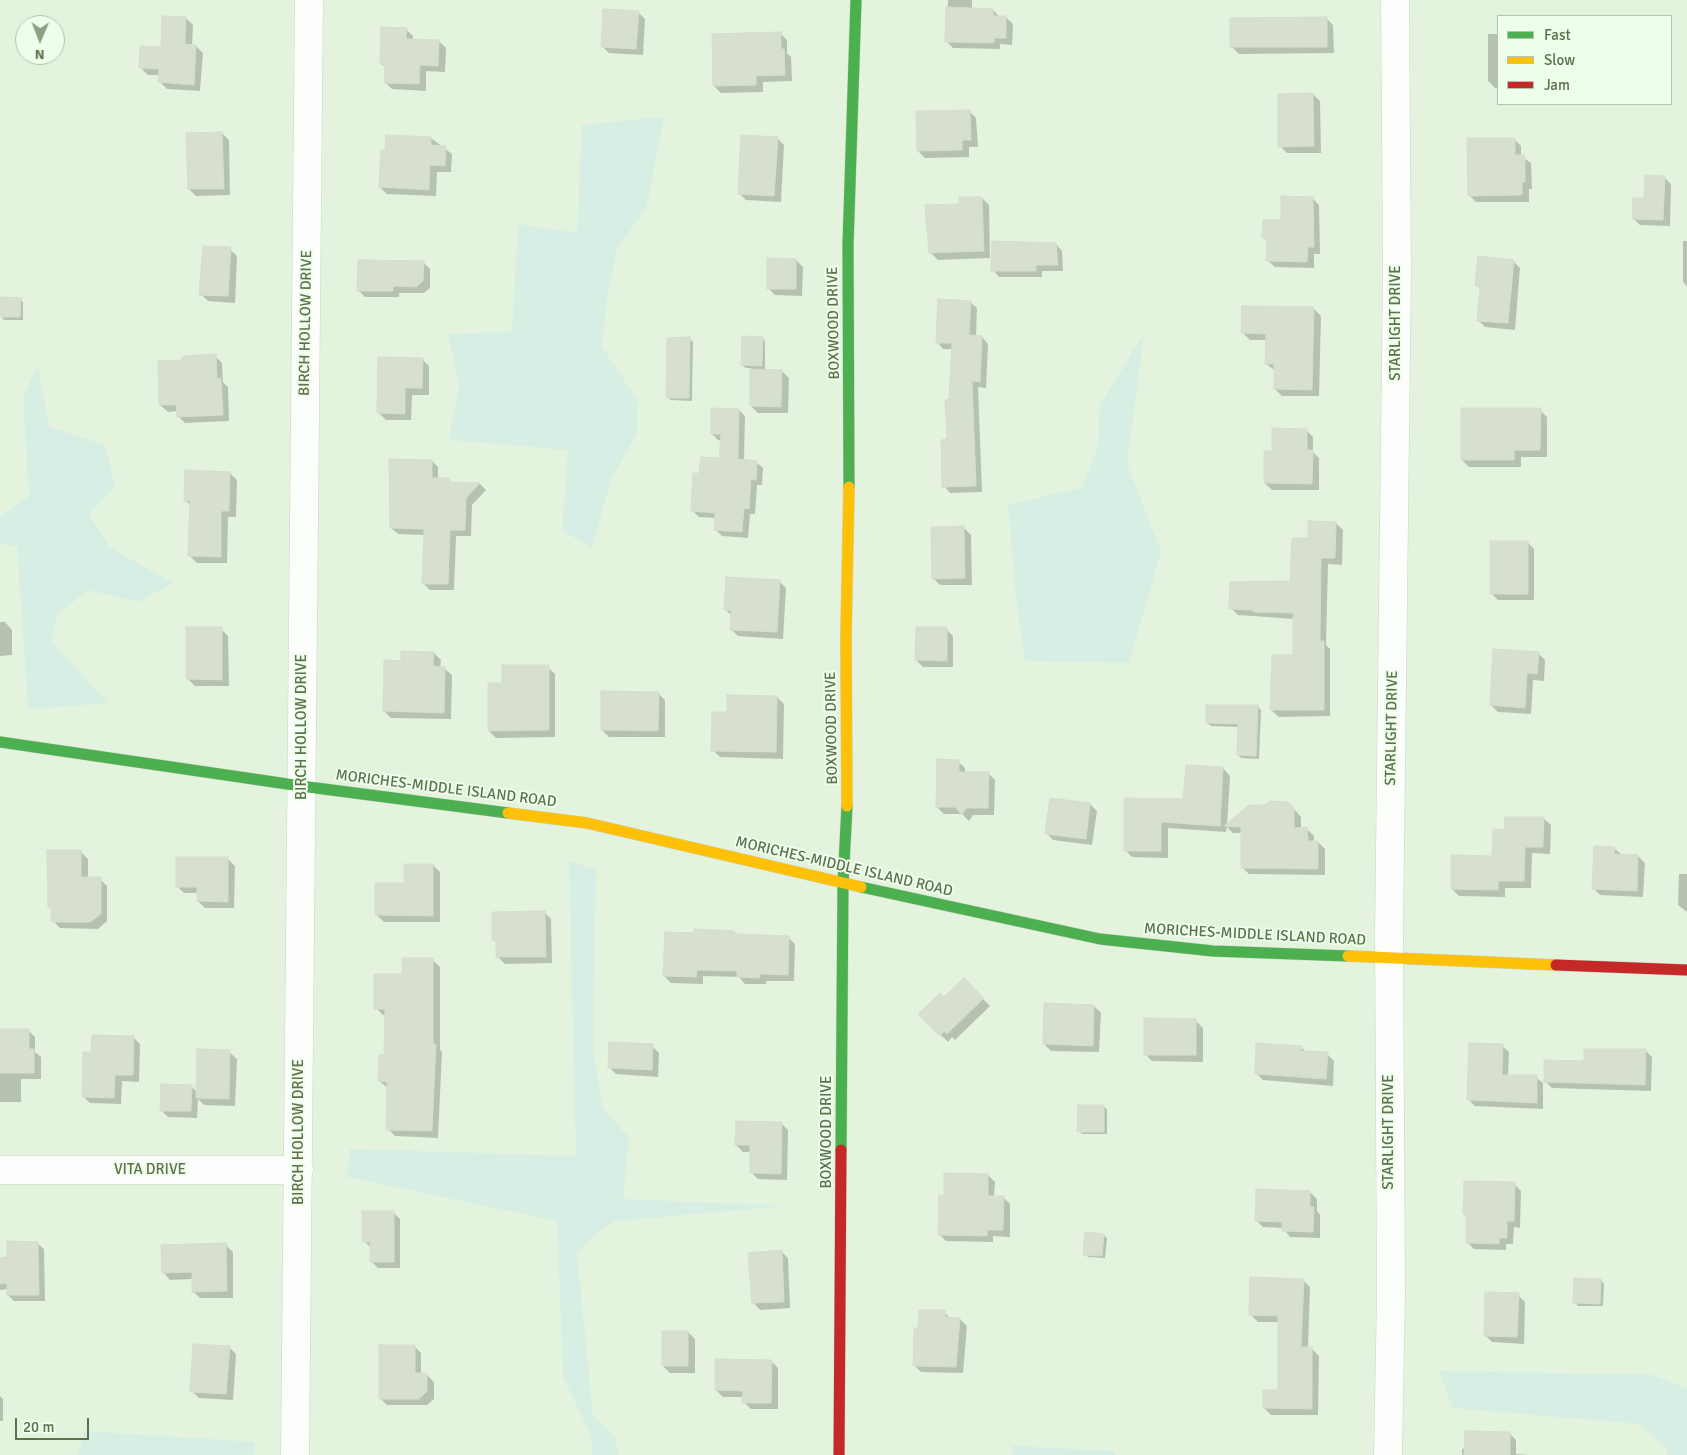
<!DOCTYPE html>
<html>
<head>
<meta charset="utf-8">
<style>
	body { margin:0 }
	#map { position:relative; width:1687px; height:1455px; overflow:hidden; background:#edf6ea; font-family:Signika,sans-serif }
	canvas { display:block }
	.legend { position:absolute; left:1497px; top:15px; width:175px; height:90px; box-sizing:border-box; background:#effdeb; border:1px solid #b5c5ac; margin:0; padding:6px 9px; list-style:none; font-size:15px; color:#5e714d }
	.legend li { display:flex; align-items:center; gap:10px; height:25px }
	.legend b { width:25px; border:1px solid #b5c5ac }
	.north { position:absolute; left:15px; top:15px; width:50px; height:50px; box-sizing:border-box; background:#effdeb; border:1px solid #b5c5ac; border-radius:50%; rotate:181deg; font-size:14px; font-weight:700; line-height:20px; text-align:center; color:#5e714d }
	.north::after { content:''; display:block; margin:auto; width:18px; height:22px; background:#90a084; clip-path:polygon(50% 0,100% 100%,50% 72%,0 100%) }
	.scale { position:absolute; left:15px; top:1418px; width:74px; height:22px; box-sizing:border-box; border:2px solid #5e714d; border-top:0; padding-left:6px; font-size:15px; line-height:18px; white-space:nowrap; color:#5e714d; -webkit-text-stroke:4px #effdeb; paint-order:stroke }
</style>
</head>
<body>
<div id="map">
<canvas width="1687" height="1455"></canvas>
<ul class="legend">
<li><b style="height:6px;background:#4caf50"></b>Fast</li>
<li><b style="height:6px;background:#ffc107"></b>Slow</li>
<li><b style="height:6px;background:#c62828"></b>Jam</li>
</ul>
<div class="north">N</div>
<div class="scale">20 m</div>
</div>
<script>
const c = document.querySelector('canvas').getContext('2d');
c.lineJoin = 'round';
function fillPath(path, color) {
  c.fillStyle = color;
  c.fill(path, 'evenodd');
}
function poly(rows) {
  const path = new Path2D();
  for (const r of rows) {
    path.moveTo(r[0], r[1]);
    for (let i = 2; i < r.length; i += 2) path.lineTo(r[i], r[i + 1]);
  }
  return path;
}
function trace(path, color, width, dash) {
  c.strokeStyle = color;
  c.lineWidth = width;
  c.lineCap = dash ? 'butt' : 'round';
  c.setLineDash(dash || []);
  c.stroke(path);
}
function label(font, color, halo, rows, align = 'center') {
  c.font = font + ' Signika,sans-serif';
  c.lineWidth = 4;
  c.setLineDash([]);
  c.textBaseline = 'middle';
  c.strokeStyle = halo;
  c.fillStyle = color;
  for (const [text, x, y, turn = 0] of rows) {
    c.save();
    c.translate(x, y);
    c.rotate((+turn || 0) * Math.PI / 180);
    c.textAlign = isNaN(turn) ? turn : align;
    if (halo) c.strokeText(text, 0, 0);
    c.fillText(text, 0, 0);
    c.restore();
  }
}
const residential = poly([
	[0,0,1687,0,1687,1455,0,1455],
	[1498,16,1671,16,1671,104,1498,104],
	[25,25,55,25,55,55,25,55]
]);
const green = poly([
	[664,117,647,206,617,249,607,300,602,347,638,401,637,434,612,477,592,547,562,531,568,450,449,440,459,384,448,334,512,332,518,224,577,233,582,125],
	[1144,334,1127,464,1161,552,1129,663,1025,661,1016,597,1008,505,1082,488,1098,446,1100,405],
	[38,366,49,427,105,445,115,486,89,514,109,547,173,583,138,602,88,590,57,615,51,641,108,703,28,709,17,546,0,544,0,517,29,496,23,397],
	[569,861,596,870,593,1049,603,1108,629,1138,623,1199,786,1206,616,1221,599,1231,577,1253,593,1416,615,1437,619,1455,592,1455,591,1436,563,1376,557,1221,347,1177,350,1149,576,1156],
	[1439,1371,1653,1375,1687,1389,1687,1455,1667,1455,1667,1449,1639,1424,1453,1408],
	[84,1431,255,1442,254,1455,78,1455],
	[1011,1446,1115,1451,1115,1455,1013,1455]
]);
const shadow = poly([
	[948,0,972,0,972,9,993,10,1000,17,1006,17,1013,24,1012,45,1000,44,1000,49,953,48,946,41],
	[638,12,645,19,643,55,609,53,602,46],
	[186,18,193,25,192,46,196,46,203,53,200,91,167,89,160,82,160,75,148,75,141,68,162,48],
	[1326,18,1333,25,1334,53,1239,54,1232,47],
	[406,29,413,36,413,40,439,41,446,48,445,72,426,71,426,91,392,89,385,82,386,68,381,63],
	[780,33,787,40,787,53,791,57,792,81,763,82,763,92,721,93,714,86],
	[1488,34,1498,34,1498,88,1495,88,1488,81],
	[1313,94,1320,101,1321,153,1287,153,1280,146],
	[969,111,976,118,978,147,969,147,969,157,925,158,918,151],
	[222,133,229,140,230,195,196,196,189,189],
	[431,138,452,154,451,172,437,172,436,196,387,194,380,187],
	[777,138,784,145,781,202,746,200,739,193],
	[1514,139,1521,146,1521,156,1531,163,1532,189,1529,189,1529,202,1476,202,1469,195],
	[1664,177,1671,184,1670,226,1640,225,1633,218],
	[982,198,989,205,990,258,938,260,931,253,961,205],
	[1312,198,1319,205,1320,254,1314,254,1314,268,1275,267,1267,260,1268,241,1282,221],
	[1683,241,1687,241,1687,286,1683,282],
	[1056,244,1062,251,1063,271,1042,271,1042,277,999,277,993,270],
	[230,249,237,256,235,303,208,301,201,294],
	[796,260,803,267,802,296,775,295,768,288],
	[1513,261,1520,268,1515,330,1485,327,1478,320,1481,289,1477,285],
	[423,262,430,269,430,288,424,293,399,293,399,297,365,297,358,290],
	[20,299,23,302,23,320,4,320,1,316],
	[970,302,977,308,976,337,982,337,988,344,986,388,978,387,982,492,950,493,944,486,953,349,943,349,937,342],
	[1314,309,1321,316,1319,396,1282,396,1275,389,1276,371,1266,364,1267,340,1250,340,1243,333],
	[689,338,693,342,692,401,671,400,667,397],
	[762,338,765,341,765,371,782,371,789,378,788,413,758,413,751,406,751,368,746,368,742,365],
	[215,356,222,363,223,382,228,387,229,421,185,423,178,416,177,411,168,412,160,405,182,361],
	[422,359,429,366,429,395,412,395,411,420,386,420,379,413],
	[739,410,745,416,744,461,756,462,763,468,762,485,757,485,755,514,750,514,748,538,722,536,715,529,716,518,699,517,692,510,703,475,700,473,720,459,722,440,718,440,712,434],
	[1540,410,1547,417,1547,457,1521,457,1521,467,1469,467,1462,460],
	[1306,430,1313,437,1313,452,1319,458,1319,490,1272,490,1265,483,1273,452],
	[432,461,438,467,438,479,448,480,452,483,480,484,486,490,472,505,471,536,456,536,454,590,430,590,423,583,425,535,398,534,391,528],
	[230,473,237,480,236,517,228,517,227,563,197,563,190,556,191,506,185,500],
	[1336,523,1343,530,1342,565,1328,564,1326,645,1330,649,1330,716,1279,717,1271,710,1295,656,1294,619,1238,615,1231,608,1291,582,1309,540],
	[964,528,971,535,972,585,940,585,933,578],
	[1527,542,1534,549,1534,600,1498,600,1491,593],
	[779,581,786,588,783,639,738,636,731,629,732,616,725,609],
	[0,622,5,622,12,630,12,655,0,656],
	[221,629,228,636,229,686,195,686,188,679],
	[946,629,953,636,953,667,923,667,916,660],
	[434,653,441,660,440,668,444,668,452,675,451,719,391,718,384,711,402,662],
	[1538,653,1545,660,1544,681,1533,680,1531,714,1498,712,1491,705],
	[548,667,555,674,555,737,496,738,489,731,504,684],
	[658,693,665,700,665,737,609,737,602,730],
	[777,697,784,704,783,759,720,757,713,750,728,713],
	[1258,707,1261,710,1259,759,1241,758,1238,755,1239,727,1211,726,1207,723],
	[958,761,965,768,965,773,988,773,995,780,994,815,973,815,969,821,962,814,944,814,937,807],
	[1223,768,1230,776,1227,826,1294,809,1301,817,1301,829,1307,829,1314,836,1314,842,1318,842,1325,849,1325,875,1249,874,1242,867,1242,833,1233,833,1227,827,1226,832,1168,828,1168,858,1132,857,1125,850],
	[1090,804,1097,811,1092,845,1053,840,1046,833],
	[1543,818,1551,825,1550,854,1532,853,1531,888,1505,888,1505,897,1459,896,1452,889,1493,857,1506,831],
	[1614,848,1622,855,1638,856,1645,863,1643,897,1600,895,1593,888],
	[81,852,88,859,88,879,100,879,107,886,107,921,98,929,60,928,53,921,53,911,49,907],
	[228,859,235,866,234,908,205,908,198,901,198,893,184,893,177,886],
	[433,865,440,872,440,922,384,922,377,915],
	[1679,874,1687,874,1687,912,1678,905],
	[544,912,551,919,552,963,505,964,498,957,497,943,494,939],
	[737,935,788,937,795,944,794,981,766,981,766,984,745,984,739,977,703,976,703,984,671,983,664,976],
	[433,960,440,967,440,1050,442,1052,438,1138,395,1136,388,1129,388,1088,379,1081,385,1056,386,1015,383,1015,376,1008,403,975],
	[964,980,990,1006,955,1040,952,1037,948,1042,920,1014,944,999],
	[1094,1006,1101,1013,1099,1052,1051,1051,1044,1044],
	[1196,1021,1203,1028,1203,1062,1152,1061,1145,1054],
	[0,1030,28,1030,35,1037,35,1052,41,1057,41,1079,21,1079,21,1102,0,1102],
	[133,1037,140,1044,139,1082,122,1081,121,1104,90,1103,83,1096,92,1053],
	[652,1046,659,1053,658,1077,616,1074,609,1067],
	[1502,1046,1509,1052,1508,1076,1536,1077,1543,1083,1543,1109,1475,1106,1468,1099],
	[1301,1047,1307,1053,1327,1054,1334,1061,1333,1086,1263,1080,1256,1073],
	[1645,1050,1652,1057,1651,1091,1552,1088,1545,1081,1585,1062],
	[229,1052,237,1059,235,1106,204,1105,198,1099,197,1118,168,1117,161,1110,191,1086,197,1092],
	[1103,1106,1107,1109,1107,1134,1082,1134,1079,1131],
	[781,1123,788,1130,787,1180,758,1179,751,1172,751,1152,743,1152,736,1145],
	[988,1175,995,1182,994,1197,1003,1197,1010,1204,1010,1237,993,1236,993,1242,946,1241,939,1234,945,1196],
	[1514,1184,1521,1191,1520,1228,1514,1227,1513,1244,1506,1244,1506,1250,1474,1249,1467,1242,1468,1217,1464,1214],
	[1310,1192,1317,1199,1317,1211,1320,1215,1320,1238,1290,1237,1283,1228,1263,1227,1256,1220],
	[393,1212,400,1219,400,1268,378,1268,371,1261,371,1248,364,1241],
	[1104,1235,1107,1238,1105,1258,1088,1257,1085,1254],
	[37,1243,44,1249,45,1301,14,1301,8,1295,8,1289,0,1290,0,1259,8,1258],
	[226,1245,233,1252,233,1298,200,1298,193,1291,193,1279,170,1280,163,1272],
	[781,1251,788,1258,790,1308,760,1310,753,1302],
	[1303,1280,1310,1287,1308,1348,1312,1349,1319,1356,1318,1415,1271,1415,1264,1408,1279,1391,1279,1322,1258,1322,1251,1315],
	[1601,1280,1604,1284,1603,1306,1578,1306,1575,1302],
	[1518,1295,1525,1302,1524,1344,1492,1342,1485,1335],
	[944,1312,951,1319,960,1319,967,1326,963,1373,921,1372,914,1365,920,1329],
	[688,1332,695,1339,695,1373,670,1373,663,1366],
	[414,1346,421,1353,421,1375,427,1375,434,1382,434,1399,427,1405,387,1405,380,1398],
	[229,1347,236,1354,233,1400,199,1398,192,1391],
	[771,1361,778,1368,778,1409,751,1409,744,1402,744,1397,723,1397,716,1390],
	[0,1396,3,1399,3,1421,0,1421],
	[1509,1433,1516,1440,1516,1454,1530,1455,1462,1455,1462,1449]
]);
const building = poly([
	[946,7,993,9,993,16,1006,16,1006,38,994,38,994,43,945,42,946,7],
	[603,9,639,11,636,49,601,47,603,9],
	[162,16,186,17,185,44,196,45,194,85,158,82,159,69,139,68,140,46,161,47,162,16],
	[1327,17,1327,47,1230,47,1230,18,1327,17],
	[381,27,407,28,406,39,439,40,438,66,420,65,419,84,384,83,385,64,380,64,381,27],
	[781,32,781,49,784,49,785,75,756,76,756,85,713,86,712,34,781,32],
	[1313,93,1314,146,1278,147,1278,94,1313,93],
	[970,110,971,140,962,140,962,150,917,151,916,111,970,110],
	[222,132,224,189,188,189,186,133,222,132],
	[386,135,431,137,431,145,446,146,445,166,430,165,429,190,379,187,381,150,385,150,386,135],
	[741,135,778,137,774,196,738,194,741,135],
	[1467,138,1515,138,1515,155,1525,155,1525,182,1522,182,1522,195,1468,196,1467,138],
	[1645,175,1665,176,1663,220,1632,219,1633,198,1644,198,1645,175],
	[1281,196,1313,197,1314,247,1308,247,1307,262,1266,261,1267,240,1262,237,1263,220,1281,220,1281,196],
	[959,197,982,197,984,251,929,253,925,205,959,204,959,197],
	[992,241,1056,243,1058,265,1036,265,1036,271,991,271,992,241],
	[203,246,231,247,228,296,199,295,203,246],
	[1478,256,1514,260,1508,323,1477,321,1480,286,1475,286,1478,256],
	[767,258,796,259,796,289,767,289,767,258],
	[358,260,424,261,423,281,416,287,393,286,393,291,357,291,358,260],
	[0,297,21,298,20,317,0,317,0,297],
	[938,299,971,301,969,335,982,336,980,382,972,381,976,486,942,487,941,440,947,439,945,400,949,399,952,343,936,343,938,299],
	[1242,306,1314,307,1312,390,1274,389,1274,364,1265,364,1266,334,1241,333,1242,306],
	[742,336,763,337,762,366,741,365,742,336],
	[690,337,689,398,666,398,667,338,690,337],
	[216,354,217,379,221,378,223,415,177,417,176,405,159,405,158,361,181,360,184,356,216,354],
	[378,357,423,358,422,388,405,388,405,414,377,413,378,357],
	[750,369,782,370,781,407,750,406,750,369],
	[711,408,739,409,738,459,757,461,756,480,751,479,749,509,744,508,742,532,714,530,715,513,691,511,693,473,705,474,699,473,701,457,719,458,721,434,711,434,711,408],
	[1461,408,1541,408,1540,450,1514,450,1514,460,1461,460,1461,408],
	[1272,428,1307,429,1307,450,1313,450,1312,484,1264,483,1264,451,1272,451,1272,428],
	[389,459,432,460,432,478,449,478,449,482,480,483,466,498,465,530,450,530,448,584,422,584,424,529,390,528,389,459],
	[185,470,230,472,229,511,221,511,221,557,188,556,190,501,184,501,185,470],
	[1308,521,1336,522,1335,558,1321,558,1320,641,1324,641,1324,710,1270,710,1272,655,1293,655,1293,613,1253,612,1253,610,1229,609,1230,582,1290,581,1292,538,1308,538,1308,521],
	[964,526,965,578,932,579,931,527,964,526],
	[1490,541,1528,541,1528,594,1490,594,1490,541],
	[726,577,780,580,777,632,730,630,731,610,724,610,726,577],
	[186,627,222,627,222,680,186,679,186,627],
	[916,627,947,627,947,661,915,660,916,627],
	[1493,649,1539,652,1537,674,1527,673,1525,708,1490,705,1493,649],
	[401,651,434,652,433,666,445,667,444,713,383,711,384,660,401,661,401,651],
	[502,665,549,665,549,730,488,731,488,683,502,683,502,665],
	[601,691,659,692,658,731,601,730,601,691],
	[727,695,777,696,776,752,711,751,712,712,727,712,727,695],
	[1206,705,1258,705,1256,756,1237,755,1238,724,1206,723,1206,705],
	[937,759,959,760,959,772,989,772,988,808,966,808,962,815,955,807,936,807,937,759],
	[1186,765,1223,767,1220,826,1161,822,1161,851,1124,851,1124,798,1183,799,1186,765],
	[1050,798,1090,803,1086,839,1045,834,1050,798],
	[1270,801,1287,802,1294,808,1294,828,1307,827,1308,841,1318,841,1318,869,1241,868,1241,827,1224,826,1249,805,1265,805,1270,801],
	[1505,817,1544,817,1543,847,1525,847,1524,881,1498,881,1498,890,1451,889,1451,855,1492,856,1493,829,1504,830,1505,817],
	[1594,846,1615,847,1614,854,1638,855,1637,891,1592,889,1594,846],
	[47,850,81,850,81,877,101,877,101,914,90,922,51,922,51,908,48,908,47,850],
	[176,857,228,857,228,902,197,901,197,887,176,887,176,857],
	[404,864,433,864,433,916,375,915,375,883,404,883,404,864],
	[545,911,546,957,496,957,496,941,492,940,492,912,545,911],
	[694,929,734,931,736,934,789,936,788,975,760,974,759,978,737,977,737,971,697,970,696,977,663,976,665,932,694,933,694,929],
	[402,958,433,958,433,1044,436,1044,432,1131,386,1130,387,1082,378,1081,379,1055,384,1055,385,1009,374,1009,374,974,402,974,402,958],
	[964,978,984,998,947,1034,944,1031,940,1036,918,1014,940,993,944,997,964,978],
	[1044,1003,1094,1005,1093,1046,1043,1044,1044,1003],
	[1144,1018,1196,1019,1196,1055,1144,1055,1144,1018],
	[0,1029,29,1029,29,1049,34,1049,34,1073,0,1073,0,1029],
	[92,1035,134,1036,133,1075,115,1075,114,1098,82,1097,83,1052,91,1052,92,1035],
	[609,1042,653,1044,652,1070,608,1068,609,1042],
	[1256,1043,1302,1046,1301,1051,1328,1052,1326,1079,1255,1074,1256,1043],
	[1469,1043,1503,1044,1502,1075,1537,1075,1537,1103,1467,1100,1469,1043],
	[197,1049,230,1050,229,1099,196,1098,197,1049],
	[1584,1049,1646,1049,1645,1085,1544,1082,1544,1060,1584,1061,1584,1049],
	[161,1084,192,1085,191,1111,160,1111,161,1084],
	[1078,1105,1104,1105,1104,1132,1077,1132,1078,1105],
	[736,1121,782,1122,781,1174,750,1173,750,1145,735,1145,736,1121],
	[944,1173,988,1174,988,1196,1004,1196,1003,1230,987,1230,987,1236,938,1235,939,1195,944,1195,944,1173],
	[1464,1181,1515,1182,1514,1221,1507,1221,1507,1238,1499,1238,1499,1244,1466,1243,1466,1214,1463,1214,1464,1181],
	[1256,1189,1310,1191,1310,1207,1314,1207,1313,1232,1282,1231,1282,1222,1255,1221,1256,1189],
	[362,1211,394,1211,394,1262,370,1262,370,1242,362,1242,362,1211],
	[1085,1232,1104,1234,1102,1256,1083,1255,1085,1232],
	[7,1241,38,1242,39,1295,7,1295,7,1283,0,1284,0,1258,7,1257,7,1241],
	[226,1243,227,1291,192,1292,192,1272,162,1273,161,1245,226,1243],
	[782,1250,784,1302,752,1303,748,1253,782,1250],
	[1250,1277,1304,1279,1301,1347,1312,1347,1312,1409,1263,1408,1263,1390,1278,1390,1278,1316,1249,1315,1250,1277],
	[1574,1278,1601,1279,1600,1304,1573,1303,1574,1278],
	[1485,1292,1519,1293,1517,1337,1484,1336,1485,1292],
	[919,1310,945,1310,945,1317,960,1318,956,1367,913,1366,914,1328,918,1328,919,1310],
	[662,1331,688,1331,688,1366,662,1366,662,1331],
	[193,1344,230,1346,226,1394,190,1392,193,1344],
	[379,1345,415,1345,415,1373,427,1373,427,1391,419,1399,379,1399,379,1345],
	[715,1359,772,1360,771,1403,742,1403,743,1391,715,1390,715,1359],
	[1465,1431,1510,1432,1510,1455,1464,1455,1465,1431]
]);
const street = poly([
	[0,1170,299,1170],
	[295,1455,309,0],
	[1388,1455,1391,1294,1389,934,1397,272,1395,0]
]);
const fast = poly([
	[849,487,848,245,856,0],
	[0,742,301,786,508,813],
	[861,887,1100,939,1213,951,1348,956],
	[841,1150,843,883,847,806]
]);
const slow = poly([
	[847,806,846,635,849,487],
	[508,813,587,823,861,887],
	[1348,956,1556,965]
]);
const jam = poly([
	[1556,965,1687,970],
	[839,1455,841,1150]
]);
const streetNames = [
	["BIRCH HOLLOW DRIVE",306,323,-89],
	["BOXWOOD DRIVE",834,323,-91],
	["STARLIGHT DRIVE",1396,323,-90],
	["BIRCH HOLLOW DRIVE",302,727,-90],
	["BOXWOOD DRIVE",832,728,-91],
	["STARLIGHT DRIVE",1392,728,-89],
	["MORICHES-MIDDLE ISLAND ROAD",446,789,7],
	["MORICHES-MIDDLE ISLAND ROAD",844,867,13],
	["MORICHES-MIDDLE ISLAND ROAD",1255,935,3],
	["BIRCH HOLLOW DRIVE",299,1132,-90],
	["BOXWOOD DRIVE",827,1132,-90],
	["STARLIGHT DRIVE",1389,1132,-90],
	["VITA DRIVE",150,1170]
];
fillPath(residential, '#e4f3de');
fillPath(green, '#d7eee4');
fillPath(shadow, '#0003');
fillPath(building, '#d6dfd0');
trace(building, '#d4decd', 1);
trace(street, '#cbd4c6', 29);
trace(fast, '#cad3c3', 12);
trace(slow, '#cad3c3', 12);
trace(jam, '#cad3c3', 12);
trace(street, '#fcfefc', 28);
trace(fast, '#4caf50', 11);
trace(slow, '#ffc107', 11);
trace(jam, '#c62828', 11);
label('15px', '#5e714d', '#effdeb', streetNames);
</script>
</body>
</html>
